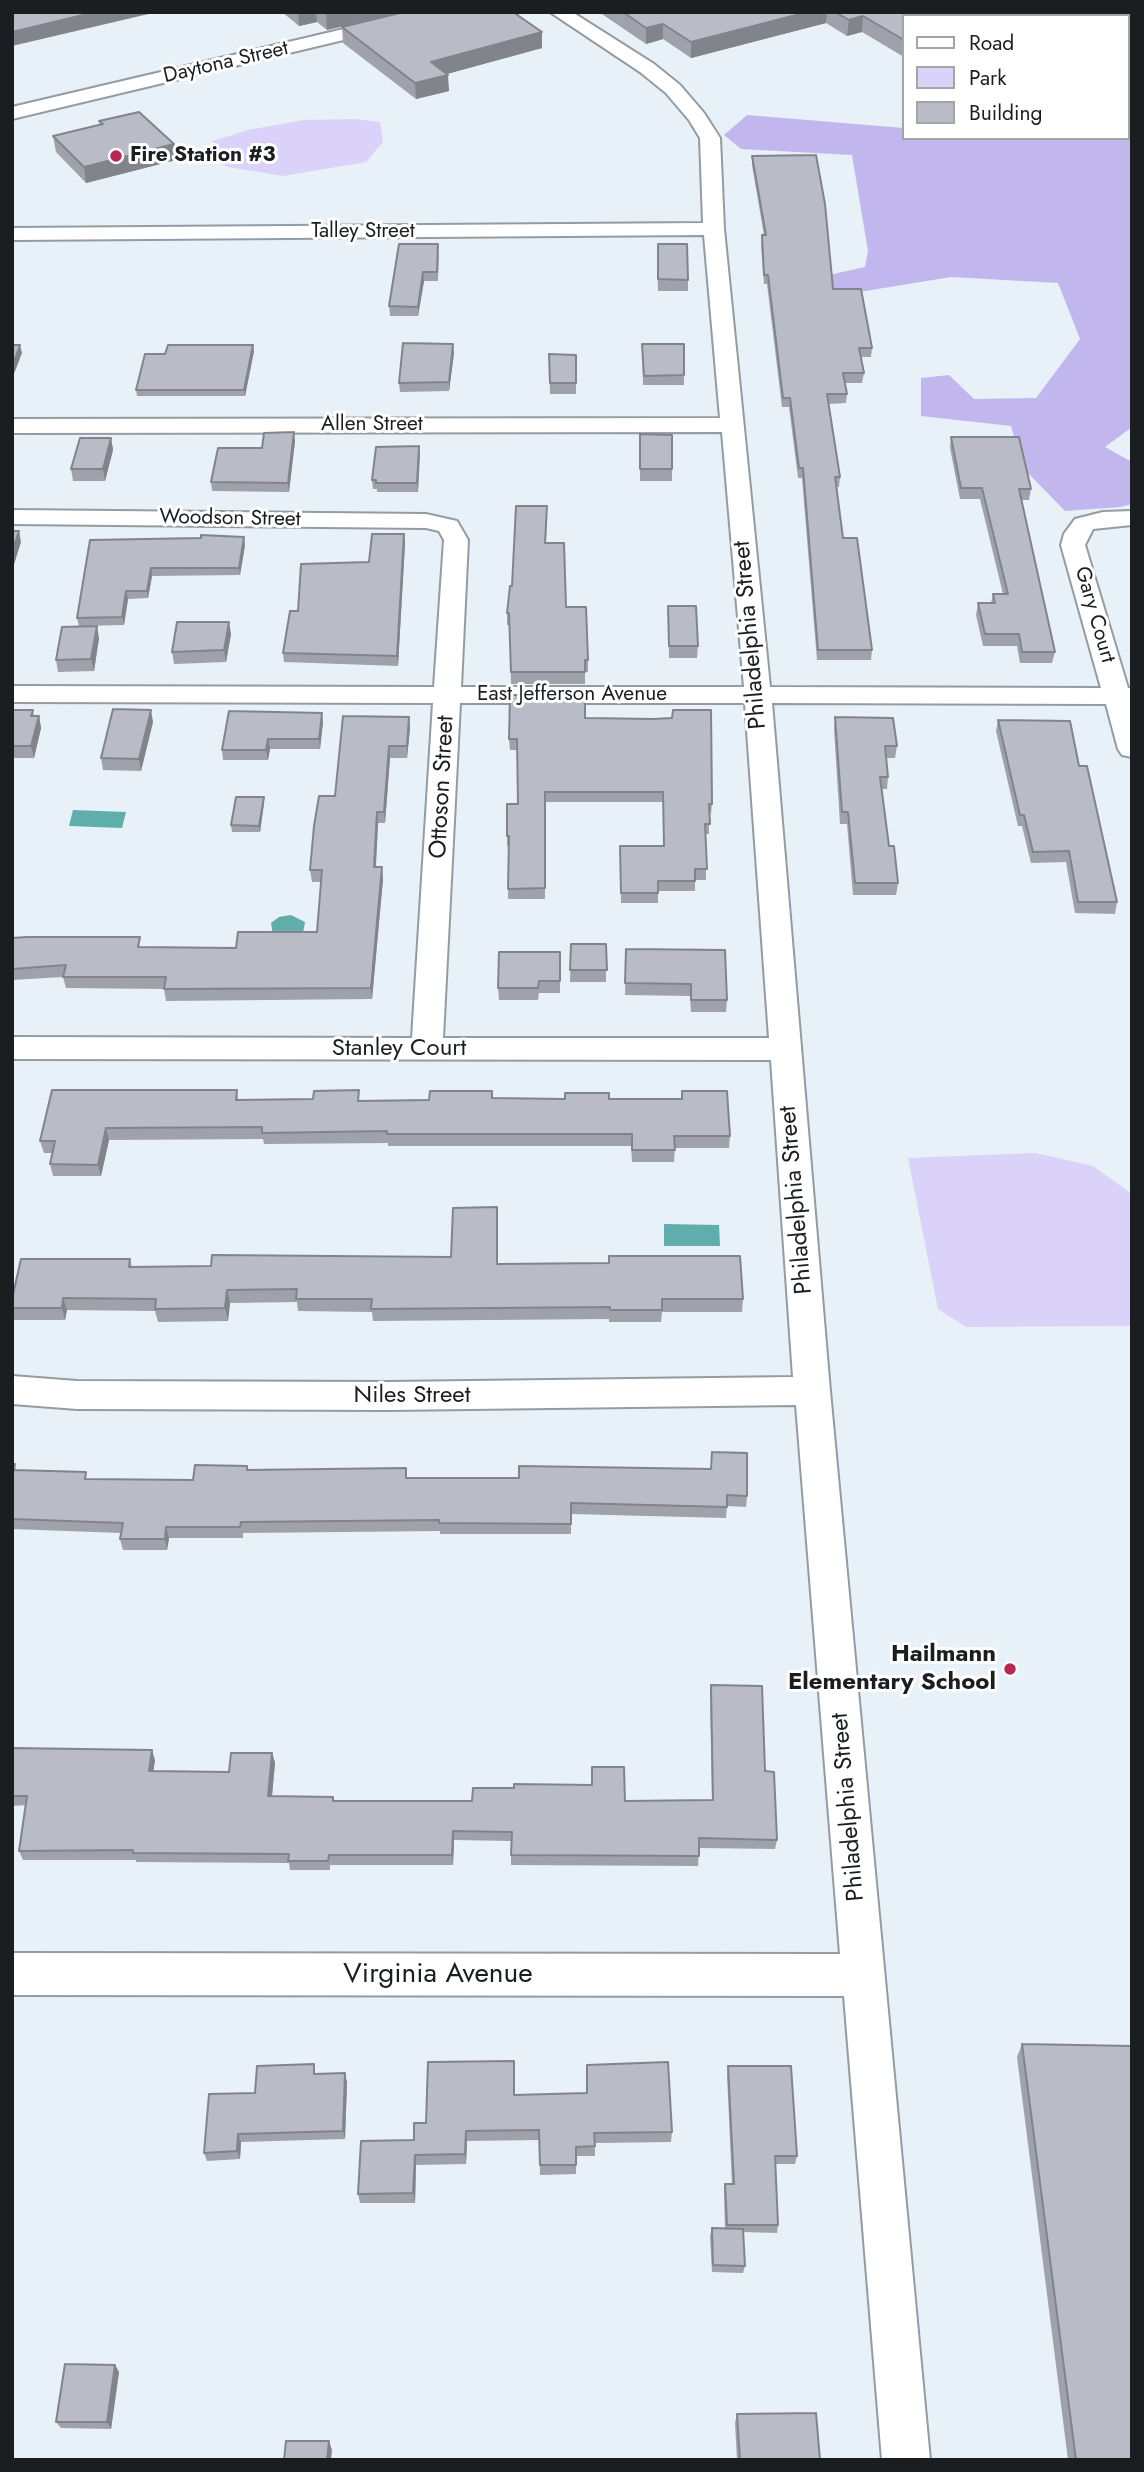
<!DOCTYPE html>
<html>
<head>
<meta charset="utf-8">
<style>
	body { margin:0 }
	#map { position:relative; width:1144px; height:2472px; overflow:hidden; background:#e8f0f8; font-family:Jost,sans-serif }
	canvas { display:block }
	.frame { position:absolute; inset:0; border:14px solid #1b1e21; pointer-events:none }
	.legend { position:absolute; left:902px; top:14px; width:228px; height:126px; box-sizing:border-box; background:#fff; border:2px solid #a4a5a6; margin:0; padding:9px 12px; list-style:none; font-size:21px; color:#1b1e21 }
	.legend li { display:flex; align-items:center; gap:14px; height:35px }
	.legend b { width:35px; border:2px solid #a4a5a6 }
</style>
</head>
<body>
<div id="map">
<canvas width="1144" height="2472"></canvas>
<div class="frame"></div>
<ul class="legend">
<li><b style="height:9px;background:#fff"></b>Road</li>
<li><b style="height:19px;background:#dad2f9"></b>Park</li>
<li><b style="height:19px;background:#b9bcc6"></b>Building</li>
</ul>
</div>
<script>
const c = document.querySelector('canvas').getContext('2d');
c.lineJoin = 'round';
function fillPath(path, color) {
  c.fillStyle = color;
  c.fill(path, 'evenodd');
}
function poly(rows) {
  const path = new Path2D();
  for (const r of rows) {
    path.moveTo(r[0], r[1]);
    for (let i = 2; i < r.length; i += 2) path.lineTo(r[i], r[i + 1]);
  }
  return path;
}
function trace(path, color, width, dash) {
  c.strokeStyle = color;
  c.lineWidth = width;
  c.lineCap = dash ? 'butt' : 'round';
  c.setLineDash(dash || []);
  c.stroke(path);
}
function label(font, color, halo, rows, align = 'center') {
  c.font = font + ' Jost,sans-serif';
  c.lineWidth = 6;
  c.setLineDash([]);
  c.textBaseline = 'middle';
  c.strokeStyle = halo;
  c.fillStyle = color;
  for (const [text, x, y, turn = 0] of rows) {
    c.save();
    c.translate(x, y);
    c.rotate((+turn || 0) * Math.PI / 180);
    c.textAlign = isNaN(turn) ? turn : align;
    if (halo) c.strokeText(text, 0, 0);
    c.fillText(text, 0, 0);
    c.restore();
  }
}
const green = poly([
	[355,119,380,122,383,142,366,162,283,176,228,167,212,159,213,141,248,130,304,120],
	[1035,1153,1093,1166,1132,1194,1132,1326,966,1327,938,1309,908,1158]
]);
const forest = poly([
	[747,115,904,128,904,138,1128,138,1128,132,1132,132,1132,427,1105,447,1132,462,1132,504,1120,507,1065,511,1024,469,1011,426,921,416,921,378,949,375,974,399,1036,398,1080,339,1058,283,951,277,847,294,797,288,815,278,865,267,868,251,852,155,741,149,724,135]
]);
const water = poly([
	[73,810,126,812,122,828,69,826],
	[291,915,305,922,303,933,273,935,271,923,279,917],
	[664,1224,719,1225,720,1246,664,1246]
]);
const minor = poly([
	[416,12,449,12,440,17,12,119,12,107,416,12],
	[550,12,572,12,654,64,680,85,704,113,720,138,724,229,770,687,1101,688,1061,545,1064,534,1075,519,1103,512,1132,511,1132,525,1093,529,1085,545,1128,688,1132,688,1132,757,1122,755,1118,749,1106,704,772,703,830,1391,930,2460,882,2460,844,1996,12,1995,12,1953,840,1954,796,1405,389,1410,77,1409,12,1404,12,1376,77,1381,389,1382,793,1377,771,1060,12,1059,12,1037,412,1038,433,703,12,702,12,686,434,687,444,540,439,531,426,528,12,524,12,510,426,514,448,519,457,521,468,540,461,687,744,687,722,432,12,433,12,419,720,418,704,235,12,240,12,228,703,223,700,138,689,120,666,93,640,72,550,12],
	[460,703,745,703,769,1038,443,1038,460,703]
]);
const wall = poly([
	[282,12,403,12,327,30,317,22,299,26],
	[404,12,520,12,518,16,542,48,447,74,449,91,416,99,343,43,342,27],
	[599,12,1132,12,1132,15,1128,16,904,16,904,57,862,32,847,36,826,23,691,58,663,39,646,44],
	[99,121,174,144,176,160,86,183,56,152,53,136,100,125],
	[752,156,833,289,872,348,871,357,861,357,864,373,862,383,845,383,847,394,846,403,828,404,840,477,839,487,837,487,843,538,872,650,871,660,817,660,802,478,798,478,789,407,782,407,767,284,764,284,761,244,762,235,764,235,752,165],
	[439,253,438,281,424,281,418,316,390,316,389,306],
	[657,255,688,280,688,291,658,291],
	[642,344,684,375,684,385,643,385],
	[254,351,245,396,137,396,136,390,165,354],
	[454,353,449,391,400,392,399,383],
	[549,354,576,355,576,394,550,394],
	[640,434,672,469,672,481,640,481],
	[951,437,1031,489,1029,500,1021,500,1055,652,1052,663,1020,663,1017,646,983,646,976,615,978,603,991,603,993,594,1003,594,980,499,960,499,950,448],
	[111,438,113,450,105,481,73,481,71,469],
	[295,441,289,492,212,491,211,482,262,448],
	[419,446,418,492,377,492,377,489,373,489,372,480],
	[547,506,546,543,566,607,588,660,588,672,585,672,585,684,511,684,510,625,507,625,507,613,512,586],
	[404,534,405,543,398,666,284,662,283,653,298,611,369,562],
	[90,540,245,545,240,575,152,576,148,598,128,599,124,625,79,626,77,618],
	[668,606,698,646,697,658,669,658],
	[231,634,226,662,174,664,172,652],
	[99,638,94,671,58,672,56,660],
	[12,710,33,710,34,716,39,716,41,728,34,758,12,758],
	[409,717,410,728,407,758,390,758,385,823,378,823,376,867,383,879,372,999,166,1001,164,989,66,988,63,977,12,980,12,938,142,947,236,948,317,932,321,882,312,882,310,870,335,796],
	[835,717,897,746,895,758,886,758,888,777,887,789,881,789,889,846,898,883,896,895,853,895,847,824,840,824,834,729],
	[585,718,712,804,711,814,709,814,709,834,706,834,706,880,695,880,695,891,658,891,658,903,621,903,620,846,663,846,663,802,545,802,545,899,508,899,509,846,507,846,507,804,518,804,517,750,510,750,509,739],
	[998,720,1079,766,1117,902,1115,914,1075,913,1066,862,1031,863,1022,826,1018,826,996,731],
	[153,722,141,771,103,770,101,758],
	[323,722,320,749,270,749,268,760,223,760,222,750],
	[264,797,264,803,260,832,232,832,231,825],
	[571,944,606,944,606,982,570,982],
	[626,949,727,1000,726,1012,691,1012,690,996,625,995],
	[560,952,560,993,539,993,538,1000,499,1000,498,988],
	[237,1090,238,1100,360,1101,492,1098,681,1099,682,1091,730,1136,729,1148,675,1148,674,1162,632,1162,631,1146,388,1146,388,1143,264,1144,263,1139,109,1140,101,1176,53,1176,50,1164,53,1153,44,1153,40,1141],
	[497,1207,497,1264,743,1299,742,1312,662,1312,661,1322,609,1322,609,1319,373,1321,372,1312,298,1311,297,1302,230,1303,228,1321,158,1322,155,1311,67,1310,65,1320,14,1320,12,1314,12,1299,130,1259,132,1267,211,1266,451,1257],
	[712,1452,747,1496,746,1507,727,1506,726,1518,571,1514,571,1534,440,1534,440,1531,243,1533,243,1538,169,1538,167,1550,123,1550,120,1539,121,1533,12,1529,12,1464,15,1464,16,1470,88,1479,193,1480,248,1470,406,1468,407,1478,519,1478,711,1469],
	[711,1685,765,1771,777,1840,775,1849,699,1848,698,1866,511,1865,511,1841,454,1840,453,1865,330,1865,330,1870,290,1870,289,1863,136,1862,136,1860,23,1860,19,1851,26,1805,12,1806,12,1748,155,1760,153,1771,229,1772,272,1753,275,1763,272,1796,334,1801,625,1801,712,1800,710,1695],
	[1022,2044,1132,2460,1068,2460,1017,2057],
	[728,2066,797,2156,795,2164,775,2164,778,2225,777,2233,743,2232,745,2266,743,2273,712,2272,710,2236,712,2228,725,2229,724,2192,725,2184,732,2184,727,2075],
	[515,2072,514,2095,672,2132,671,2142,595,2143,595,2156,576,2156,576,2174,540,2175,539,2140,467,2141,466,2164,416,2165,415,2203,360,2203,358,2194,414,2140,426,2123],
	[316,2074,347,2082,345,2139,241,2142,240,2159,207,2161,204,2153,255,2093],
	[115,2365,119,2372,111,2429,61,2428,56,2422],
	[737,2414,820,2460,737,2460,735,2423]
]);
const shadedWall = poly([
	[96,12,157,12,12,46,12,32],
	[298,12,316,12,317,22,299,26],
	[335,12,403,12,327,30,326,14],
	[808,12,827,12,826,23,691,58,691,42],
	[1083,12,1132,12,1132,15,1069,16],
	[863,16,862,32,847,36,849,20],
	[663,24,663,39,646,44,646,28],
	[542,32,542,48,432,78,431,62],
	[448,75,449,91,416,99,415,83],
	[1132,86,1132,101,1128,102,1128,87],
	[174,144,176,160,86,183,84,167],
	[423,272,424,281,418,316,418,307],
	[453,344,454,353,449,391,449,382],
	[20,345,22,353,12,379,12,367],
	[253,345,254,351,245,396,244,390],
	[294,432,295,441,289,492,288,483],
	[111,438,113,450,105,481,103,469],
	[419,446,420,455,418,492,417,483],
	[19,531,21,542,12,571,12,552],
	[404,534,405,543,398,666,397,656],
	[244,537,245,545,240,575,239,568],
	[151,568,152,576,148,598,147,591],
	[126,591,128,599,124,625,122,617],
	[229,622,231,634,226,662,224,650],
	[97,626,99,638,94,671,91,659],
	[151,710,153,722,141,771,139,759],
	[322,713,323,722,320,749,319,739],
	[39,716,41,728,34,758,31,746],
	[409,717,410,728,407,758,407,746],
	[268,739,270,749,268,760,266,750],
	[389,746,390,758,385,823,384,812],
	[264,797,264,803,260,832,259,826],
	[377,812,378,823,375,879,374,867],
	[382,867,383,879,372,999,371,988],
	[106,1128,109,1140,101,1176,98,1165],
	[227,1290,230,1303,228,1321,225,1308],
	[63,1298,67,1310,65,1320,62,1308],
	[166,1527,169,1538,167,1550,165,1539],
	[152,1750,155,1760,152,1781,149,1771],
	[272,1753,275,1763,271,1806,268,1796],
	[453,1831,454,1840,453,1865,452,1855],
	[345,2073,347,2082,345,2139,343,2131],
	[466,2131,467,2141,466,2164,465,2154],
	[238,2134,241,2142,240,2159,237,2151],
	[415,2155,416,2165,415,2203,413,2193],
	[115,2365,119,2372,111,2429,107,2422],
	[329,2441,332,2450,331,2460,327,2460]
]);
const building = poly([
	[12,12,96,12,12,32,12,12],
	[404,12,513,12,542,32,431,62,448,75,415,83,342,27,404,12],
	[623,12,808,12,691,42,663,24,646,28,623,12],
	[835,12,1083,12,1069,16,904,16,904,40,863,16,849,20,835,12],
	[1128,79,1132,81,1132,86,1128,87,1128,79],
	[139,112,174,144,84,167,53,136,103,124,99,121,139,112],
	[816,155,825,204,833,289,861,289,872,348,859,348,864,373,843,373,847,394,827,394,840,477,835,477,843,538,857,538,872,650,818,650,803,468,799,468,790,398,783,398,768,275,764,275,762,235,766,235,752,156,816,155],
	[399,244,438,244,437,272,423,272,418,307,389,306,399,244],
	[658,244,687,244,688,280,658,279,658,244],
	[403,343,453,344,449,382,399,383,403,343],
	[642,344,684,344,684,375,644,376,642,344],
	[12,345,20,345,12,367,12,345],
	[168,345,253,345,244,390,136,390,145,354,165,354,168,345],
	[549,354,576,355,576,383,550,383,549,354],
	[294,432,288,483,211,482,218,448,262,448,264,433,294,432],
	[640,434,672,435,672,469,640,469,640,434],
	[951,437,1019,437,1031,489,1019,489,1055,652,1022,652,1019,634,985,634,978,603,995,603,993,594,1008,594,982,488,961,488,951,437],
	[80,438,111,438,103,469,71,469,80,438],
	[419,446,417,483,376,483,376,480,372,480,376,447,419,446],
	[516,506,547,506,545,543,564,543,566,607,586,607,588,660,585,660,585,672,511,672,509,613,507,613,510,586,512,586,516,506],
	[12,531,19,531,12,552,12,531],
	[372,534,404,534,397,656,283,653,290,611,298,611,301,564,369,562,372,534],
	[201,535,244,537,239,568,151,568,147,591,126,591,122,617,77,618,90,540,201,538,201,535],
	[668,606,696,606,698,646,669,646,668,606],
	[177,622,229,622,224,650,172,652,177,622],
	[97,626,91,659,56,660,62,627,97,626],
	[510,695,585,695,585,718,653,719,672,718,673,710,711,710,712,804,709,804,710,824,705,824,707,869,695,869,695,881,658,881,658,893,621,893,620,846,664,846,663,792,545,792,545,888,508,889,509,836,507,836,507,804,518,804,517,739,509,739,510,695],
	[113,709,151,710,139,759,101,758,113,709],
	[12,710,33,710,31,716,39,716,31,746,12,746,12,710],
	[229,711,322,713,319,739,268,739,266,750,222,750,229,711],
	[343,716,409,717,407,746,389,746,384,812,377,812,374,867,382,867,371,988,164,989,166,977,63,977,66,965,12,969,12,938,27,937,140,937,138,947,236,948,238,932,317,932,322,870,310,870,314,826,319,796,335,796,343,716],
	[835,717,893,718,897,746,885,746,888,777,880,777,889,846,894,846,898,883,855,883,848,812,842,812,835,717],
	[998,720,1070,721,1079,766,1087,766,1117,902,1078,902,1069,851,1033,852,1024,815,1020,815,998,720],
	[236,797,264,797,259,826,231,825,236,797],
	[571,944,606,944,607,970,570,970,571,944],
	[626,949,725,950,727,1000,691,1000,691,984,625,983,626,949],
	[499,952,560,952,560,981,539,981,538,988,498,988,499,952],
	[52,1090,237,1090,236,1100,313,1099,314,1091,359,1090,358,1101,429,1100,430,1091,492,1091,492,1098,565,1099,565,1093,609,1093,609,1099,682,1099,682,1091,727,1091,730,1136,674,1136,675,1150,632,1150,632,1134,387,1134,387,1131,262,1133,262,1127,106,1128,98,1165,50,1164,55,1141,40,1141,52,1090],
	[497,1207,497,1264,609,1263,609,1256,740,1256,743,1299,662,1299,662,1310,610,1310,610,1307,371,1309,372,1299,296,1299,297,1289,227,1290,225,1308,155,1309,156,1299,63,1298,62,1308,12,1308,12,1299,21,1259,130,1259,129,1267,211,1266,212,1255,451,1257,453,1208,497,1207],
	[712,1452,747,1453,747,1496,727,1495,727,1507,571,1503,571,1524,439,1523,439,1520,241,1522,240,1527,166,1527,165,1539,120,1539,123,1523,12,1519,12,1464,15,1464,13,1470,86,1472,85,1479,193,1480,195,1465,247,1466,247,1470,406,1468,406,1478,519,1478,519,1466,711,1469,712,1452],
	[711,1685,762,1686,765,1771,774,1772,777,1840,699,1838,699,1856,511,1855,512,1832,453,1831,452,1855,329,1855,328,1861,288,1861,289,1854,133,1853,133,1850,19,1851,27,1796,12,1796,12,1748,152,1750,149,1771,229,1772,231,1753,272,1753,268,1796,333,1797,333,1801,472,1801,473,1788,514,1788,514,1784,592,1785,592,1767,624,1767,625,1801,713,1800,711,1685],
	[1022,2044,1132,2046,1132,2460,1076,2460,1022,2044],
	[514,2061,514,2095,587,2093,587,2065,668,2062,672,2132,594,2133,595,2146,576,2147,576,2165,540,2165,539,2130,466,2131,465,2154,415,2155,413,2193,358,2194,361,2141,414,2140,414,2123,426,2123,428,2062,514,2061],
	[314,2064,314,2074,345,2073,343,2131,238,2134,237,2151,204,2153,209,2094,255,2093,257,2066,314,2064],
	[728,2066,791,2066,797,2156,775,2156,778,2225,727,2225,725,2184,734,2184,728,2066],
	[712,2228,743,2229,745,2266,713,2265,712,2228],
	[65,2364,115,2365,107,2422,56,2422,65,2364],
	[816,2413,820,2460,740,2460,737,2414,816,2413],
	[286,2441,329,2441,327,2460,284,2460,286,2441],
	[568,2459,568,2460,519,2460,568,2459]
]);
const markers = [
	[116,156,7,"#b8274f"],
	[1010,1669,7,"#b8274f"]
];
const farStreetnames = [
	["Daytona Street",226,63,-13],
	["Talley Street",363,232],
	["Allen Street",372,425],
	["Woodson Street",230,519,1],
	["Gary Court",1094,615,74],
	["East Jefferson Avenue",572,695]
];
const farPoinames = [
	["Fire Station #3",130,156]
];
const streetNames = [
	["Philadelphia Street",751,635,-95],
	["Ottoson Street",443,787,-87],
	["Stanley Court",399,1049],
	["Philadelphia Street",797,1200,-95],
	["Niles Street",412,1396],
	["Philadelphia Street",849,1807,-95]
];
const poiNames = [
	["Hailmann",996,1655],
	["Elementary School",996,1683]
];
const nearStreetnames = [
	["Virginia Avenue",438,1975]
];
fillPath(green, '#dad2f9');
fillPath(forest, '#c2b6ee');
fillPath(water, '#5faeac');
trace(minor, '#949ca3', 4);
fillPath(minor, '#fff');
fillPath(wall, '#9fa2aa');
fillPath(shadedWall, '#82848b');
fillPath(building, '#b9bcc6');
trace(building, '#82848b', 2);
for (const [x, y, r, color] of markers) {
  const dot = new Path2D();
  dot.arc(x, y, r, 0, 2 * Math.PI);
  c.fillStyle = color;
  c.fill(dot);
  trace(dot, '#fff', 2.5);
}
label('21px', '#1b1e21', '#fff', farStreetnames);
label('bold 21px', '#1b1e21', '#fff', farPoinames, 'left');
label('24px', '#1b1e21', '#fff', streetNames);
label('bold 24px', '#1b1e21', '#fff', poiNames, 'right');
label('28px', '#1b1e21', '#fff', nearStreetnames);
</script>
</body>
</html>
